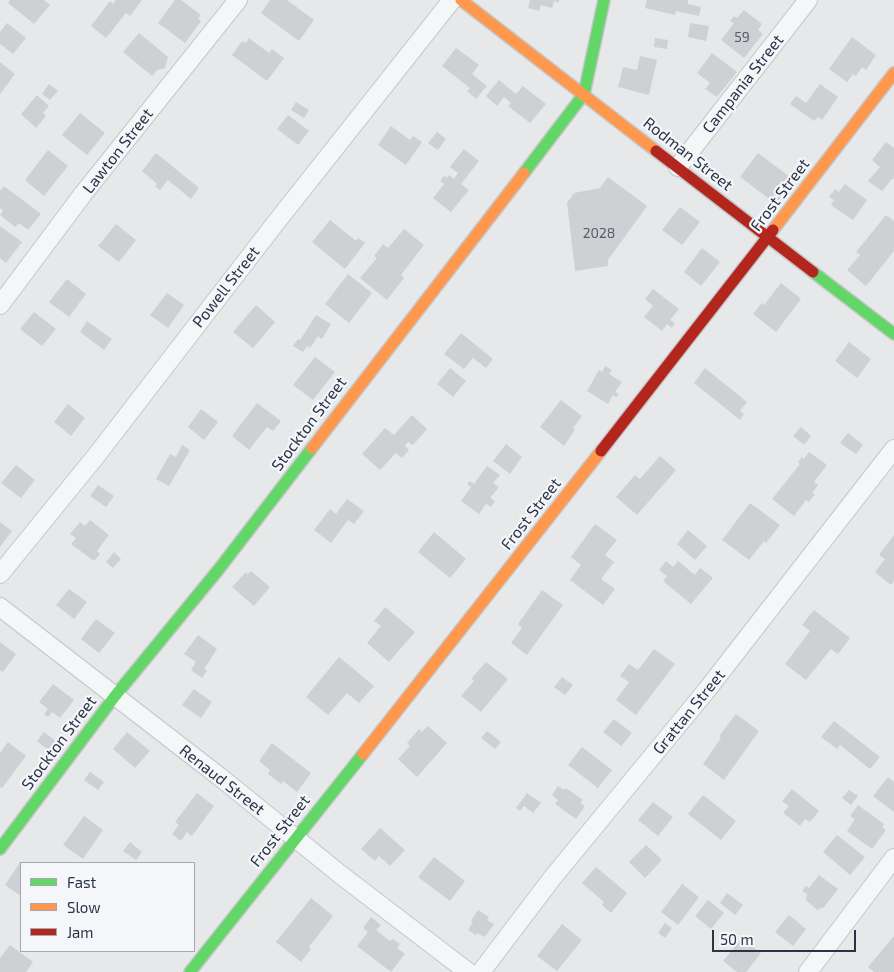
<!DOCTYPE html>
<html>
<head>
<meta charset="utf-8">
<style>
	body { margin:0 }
	#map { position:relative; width:894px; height:972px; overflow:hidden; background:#e6e8ea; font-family:"Exo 2",sans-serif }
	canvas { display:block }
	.legend { position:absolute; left:20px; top:862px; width:175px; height:90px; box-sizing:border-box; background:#f4f6f9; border:1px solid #a4a8b1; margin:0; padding:6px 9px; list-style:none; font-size:15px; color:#2b3445 }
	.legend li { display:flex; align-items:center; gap:10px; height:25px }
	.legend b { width:25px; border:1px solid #a4a8b1 }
	.scale { position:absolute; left:712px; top:930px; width:144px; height:22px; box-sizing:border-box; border:2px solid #2b3445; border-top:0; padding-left:6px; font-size:15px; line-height:18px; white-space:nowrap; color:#2b3445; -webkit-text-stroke:4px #f4f6f9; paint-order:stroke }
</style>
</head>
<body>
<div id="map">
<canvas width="894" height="972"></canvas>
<ul class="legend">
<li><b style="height:6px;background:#63d668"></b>Fast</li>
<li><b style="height:6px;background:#ff974d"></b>Slow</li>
<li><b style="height:6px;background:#b3261e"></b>Jam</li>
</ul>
<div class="scale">50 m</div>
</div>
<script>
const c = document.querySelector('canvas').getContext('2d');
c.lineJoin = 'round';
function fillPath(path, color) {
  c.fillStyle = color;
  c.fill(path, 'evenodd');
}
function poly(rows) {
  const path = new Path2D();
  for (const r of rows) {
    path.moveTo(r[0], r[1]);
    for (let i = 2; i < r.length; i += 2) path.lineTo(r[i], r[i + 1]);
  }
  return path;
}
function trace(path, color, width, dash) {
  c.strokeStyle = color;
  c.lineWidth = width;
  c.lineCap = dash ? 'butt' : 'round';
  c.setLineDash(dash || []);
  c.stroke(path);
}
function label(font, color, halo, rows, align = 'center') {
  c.font = font + ' "Exo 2",sans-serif';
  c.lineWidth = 4.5;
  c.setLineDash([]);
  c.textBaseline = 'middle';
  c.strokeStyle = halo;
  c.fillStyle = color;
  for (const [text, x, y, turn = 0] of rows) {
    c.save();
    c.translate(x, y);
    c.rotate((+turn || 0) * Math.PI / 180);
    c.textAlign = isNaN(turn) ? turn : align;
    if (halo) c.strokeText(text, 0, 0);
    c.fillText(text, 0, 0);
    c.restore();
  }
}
const building = poly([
	[10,0,44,0,50,5,34,24,8,3],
	[116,0,142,0,130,16,126,13,106,38,91,26,110,1,113,4],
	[175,0,181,0,201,15,198,18,201,21,185,43,158,23],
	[270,0,287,0,314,20,299,41,261,13],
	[530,0,559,0,559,3,554,1,552,8,541,5,539,11,528,8],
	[647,0,688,0,688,4,701,7,699,16,676,11,675,15,645,8],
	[744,10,762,24,758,30,763,34,744,58,721,40,734,23,730,21,734,16,737,18],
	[7,23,26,38,13,54,0,44,0,32],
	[690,23,709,26,706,41,688,37],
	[139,33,168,57,165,68,157,70,152,76,123,52],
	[852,37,876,55,866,70,862,67,856,76,853,74,847,82,829,69],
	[249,38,269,53,272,49,284,58,267,81,232,55,242,41,246,43],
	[655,38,668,40,667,49,654,47],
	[456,48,479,65,472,74,487,86,476,99,467,91,470,88,442,66],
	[712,53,737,72,717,97,705,89,710,83,697,73],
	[640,56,657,60,649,95,618,87,623,67,637,70],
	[0,62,15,74,0,94],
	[499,80,516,94,523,86,546,104,530,123,508,106,511,103,504,97,497,106,486,96],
	[49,84,58,91,50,100,42,94],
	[820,84,838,97,822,120,818,117,814,121,790,104,796,96,806,103],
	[37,95,49,106,43,113,46,116,36,128,21,114],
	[296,102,309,110,304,118,291,110],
	[80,113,105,133,87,155,62,135],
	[288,115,309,131,298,145,277,129],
	[391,126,410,140,413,136,422,142,406,165,378,145],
	[437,132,446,139,438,150,428,143],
	[886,142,894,148,894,179,893,178,882,191,868,181,880,167,872,160],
	[464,149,479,161,461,184,469,190,451,212,433,198,444,184,440,181,444,176,447,178,449,175,454,179,458,173,450,167],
	[48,150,68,166,44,196,25,180],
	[156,153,199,188,191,199,168,180,160,190,155,186,157,184,142,171],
	[758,153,794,180,776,204,740,177],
	[608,177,647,206,608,260,608,266,575,271,567,203,574,193,600,188],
	[845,184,867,200,853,220,831,205,834,200,829,197,835,189,839,192],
	[4,186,41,214,28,230,19,223,15,227,0,215,3,211,0,208,0,191],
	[680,207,700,222,682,245,662,230],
	[886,215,894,221,894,251,866,286,847,270,860,255,856,252],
	[330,220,356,241,358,238,365,243,345,269,312,242],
	[116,224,136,240,119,262,98,246],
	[0,226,22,242,6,263,0,258],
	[404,229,424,245,401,275,404,278,387,300,360,278,377,258,374,256,383,244,388,248],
	[702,248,720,262,701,286,684,272],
	[348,274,372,293,349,323,325,304],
	[67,279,86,294,69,317,49,302],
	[781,283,801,299,776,332,753,314,762,303,764,305],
	[653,289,679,309,670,320,675,323,672,328,667,324,662,331,644,317,653,306,645,299],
	[167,293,184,305,168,328,150,315],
	[256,305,275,322,253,348,233,332],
	[34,312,56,329,42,346,20,329],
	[316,315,331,324,322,339,318,336,310,348,307,346,303,352,293,346,298,339,300,340],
	[87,321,112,339,104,350,80,332],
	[461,333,493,359,486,368,473,358,464,369,444,354],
	[849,342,871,359,857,378,835,361],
	[315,357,335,372,313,400,293,385],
	[605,366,612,370,609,374,622,382,615,392,619,394,616,397,613,395,608,404,587,391,599,370,602,372],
	[450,368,466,381,453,397,437,384],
	[705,368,747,402,740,411,744,414,740,420,694,383],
	[561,400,582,416,573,428,575,430,564,446,540,427],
	[257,403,281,421,273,431,267,427,249,450,232,436],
	[68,404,85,418,71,436,54,422],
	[201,409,218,422,204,440,188,427],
	[412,415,427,429,413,445,408,442,405,446,409,450,402,458,396,453,380,470,362,454,385,428,394,435],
	[801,427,811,436,804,445,793,436],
	[848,433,863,445,856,454,840,443],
	[506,444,522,457,510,474,493,461],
	[182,445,190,450,169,486,156,479,170,454,176,457],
	[809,452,827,465,814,482,818,485,812,493,815,494,809,502,806,500,794,516,772,499,800,464,798,462,802,457,804,459],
	[660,456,676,470,637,515,616,497,635,475,640,479],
	[16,465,35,480,21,498,1,483],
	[487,466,500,475,493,483,499,487,490,498,495,501,491,507,486,504,479,514,461,501,471,487,467,484,470,481,474,484],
	[98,485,114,496,106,507,90,496],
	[347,499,364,511,354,524,348,520,331,543,314,530,330,509,336,514],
	[750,503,780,525,766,543,764,541,749,560,722,540],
	[90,520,109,535,97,551,100,554,94,561,71,544,76,538,70,534,80,522,85,526],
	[0,522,12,531,0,547],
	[595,524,617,540,605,555,614,562,601,579,615,589,603,605,570,580,581,565,571,557],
	[688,530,707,546,695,560,677,544],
	[434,532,466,559,450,578,418,552],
	[894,535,894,581,891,585,875,572,885,559,879,555],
	[114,552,121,559,113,568,106,562],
	[666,561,673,567,678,561,695,575,700,568,713,578,691,604,663,581,667,576,659,570],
	[251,571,270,587,254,606,232,587,246,572,248,574],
	[69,589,87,602,74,619,56,605],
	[542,590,563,605,527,655,511,643,522,628,518,624],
	[385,607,415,632,389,662,367,643,381,626,374,621],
	[814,610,850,638,838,654,831,649,806,680,785,664,810,631,802,625],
	[96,619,115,633,99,653,81,639],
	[198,635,217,649,204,669,207,671,202,678,191,670,196,662,184,654],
	[0,642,16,654,3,672,0,670],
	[654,649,675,664,636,715,616,700,629,682,620,676,629,664,638,670],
	[339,657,374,686,359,703,347,693,328,715,306,697],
	[486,662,508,679,481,712,461,696,474,681,471,679],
	[562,677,573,685,565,695,554,687],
	[53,684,74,700,60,718,52,712,48,717,44,714,48,709,39,702],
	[194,689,212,702,201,718,182,705],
	[736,714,759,731,724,780,703,764,721,738,719,736],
	[614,719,632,733,621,746,603,732],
	[834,721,880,757,870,769,840,745,837,749,821,737],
	[428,726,447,743,417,777,398,759,410,746,407,743,419,729,422,732],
	[487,731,501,742,495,749,481,738],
	[44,732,59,744,52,753,37,741],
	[127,732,150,751,135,768,113,749],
	[8,742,26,756,2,788,0,787,0,753],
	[272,743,311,773,297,792,283,781,281,784,268,774,270,770,259,761],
	[582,747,612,770,598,788,568,765],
	[90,772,104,782,98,790,84,780],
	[888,777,894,782,894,812,873,796],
	[558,786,564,790,566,788,583,800,580,803,585,806,576,819,555,804,558,800,552,795],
	[792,789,819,811,810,822,805,819,800,826,783,813,789,806,782,801],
	[849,790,858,796,851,805,842,798],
	[197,793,214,806,192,836,187,832,181,841,172,834,179,825,175,822],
	[527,793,541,803,533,813,524,806,520,811,516,808],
	[703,795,736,821,721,840,688,814],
	[653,802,673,817,658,836,638,820],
	[858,805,884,824,882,827,886,830,872,849,847,831,855,819,850,816],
	[84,816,103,830,83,859,63,845],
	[380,828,405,850,390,866,379,856,375,861,361,849],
	[837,835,865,857,850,875,823,852],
	[130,842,142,852,136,860,123,851],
	[646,845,662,860,645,878,629,862],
	[434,857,465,881,450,901,418,877],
	[21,861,21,896,5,885],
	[596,867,627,893,611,913,602,905,604,902,582,883],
	[819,875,838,889,824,907,817,910,806,900,807,894,802,891,806,886,809,888],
	[682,884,699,897,678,925,661,912],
	[727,893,743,905,735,915,720,903],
	[311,898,333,916,309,947,311,949,301,962,276,942],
	[708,900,724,913,711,929,695,916],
	[478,910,489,917,487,920,494,924,485,937,477,933,476,935,468,930,473,922,471,921],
	[789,915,806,929,793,946,775,932],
	[371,917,381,925,376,930,390,941,393,939,400,944,397,948,405,954,391,972,357,946,368,932,363,928],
	[665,923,672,928,665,938,658,933],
	[562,924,582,940,557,971,537,956],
	[894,936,894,972,874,972,868,967],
	[742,938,761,953,746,972,737,972,723,961],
	[10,945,33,962,26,972,0,972,0,958]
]);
const street = poly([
	[678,167,808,0],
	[0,305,83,194,238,0],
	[0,574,96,456,274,225,452,0],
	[0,607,220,777,341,875,468,972],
	[481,972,553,877,706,691,894,449],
	[808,972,894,858]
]);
const fast = poly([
	[524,173,584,94,604,0],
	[813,272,894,334],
	[0,849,115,696,219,569,312,448],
	[190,972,363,754]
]);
const slow = poly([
	[461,0,656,151],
	[773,230,894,73],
	[312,448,524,173],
	[363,754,601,451]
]);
const jam = poly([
	[656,151,813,272],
	[601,451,773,230]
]);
const numberNames = [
	["59",742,37],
	["2028",599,233]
];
const streetNames = [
	["Campania Street",743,84,-52],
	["Lawton Street",118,151,-52],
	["Rodman Street",688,154,38],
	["Frost Street",780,195,-53],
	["Powell Street",226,287,-52],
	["Stockton Street",309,424,-53],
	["Frost Street",531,514,-52],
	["Grattan Street",689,712,-51],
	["Stockton Street",59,743,-53],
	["Renaud Street",222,780,38],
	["Frost Street",280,831,-52]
];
fillPath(building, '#ced0d3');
trace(street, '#c4c6c8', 20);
trace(fast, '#c4c6c8', 14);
trace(slow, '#c4c6c8', 14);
trace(jam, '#c4c6c8', 14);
trace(street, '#f5f6f7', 18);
trace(fast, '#63d668', 11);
trace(slow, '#ff974d', 11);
trace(jam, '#b3261e', 11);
label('14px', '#545c69', null, numberNames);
label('16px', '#2b3445', '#f4f6f9', streetNames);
</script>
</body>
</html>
